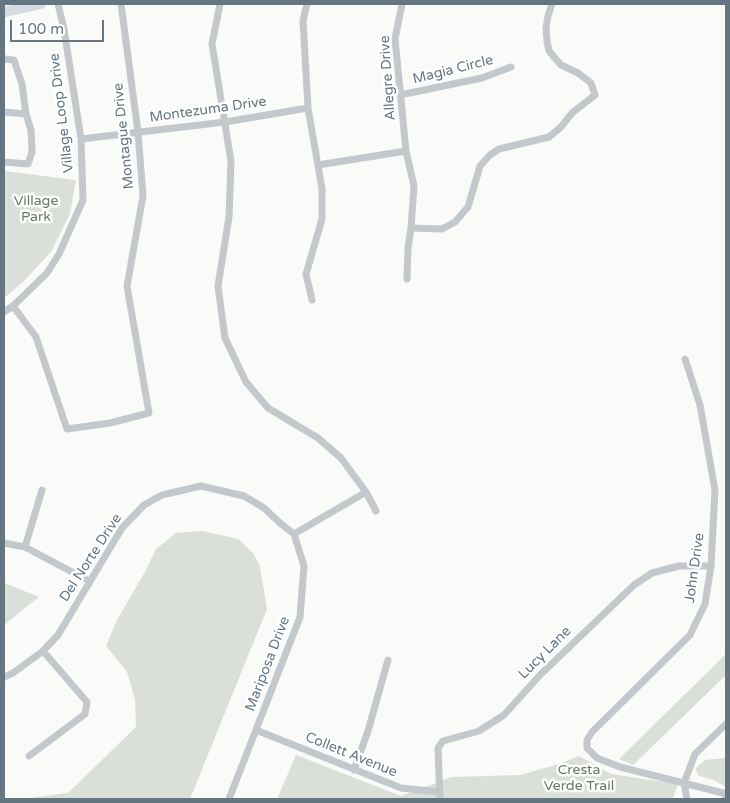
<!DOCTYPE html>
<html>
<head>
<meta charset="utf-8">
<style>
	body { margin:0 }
	#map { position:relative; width:730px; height:803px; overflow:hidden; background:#fafaf8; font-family:"Varela Round",sans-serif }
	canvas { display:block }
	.frame { position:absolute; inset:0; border:5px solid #657683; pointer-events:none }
	.scale { position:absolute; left:10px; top:20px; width:94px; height:22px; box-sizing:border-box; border:2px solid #657683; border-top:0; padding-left:6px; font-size:15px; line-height:18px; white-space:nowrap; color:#657683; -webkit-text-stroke:4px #fff; paint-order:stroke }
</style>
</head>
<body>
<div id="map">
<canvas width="730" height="803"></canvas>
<div class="frame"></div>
<div class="scale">100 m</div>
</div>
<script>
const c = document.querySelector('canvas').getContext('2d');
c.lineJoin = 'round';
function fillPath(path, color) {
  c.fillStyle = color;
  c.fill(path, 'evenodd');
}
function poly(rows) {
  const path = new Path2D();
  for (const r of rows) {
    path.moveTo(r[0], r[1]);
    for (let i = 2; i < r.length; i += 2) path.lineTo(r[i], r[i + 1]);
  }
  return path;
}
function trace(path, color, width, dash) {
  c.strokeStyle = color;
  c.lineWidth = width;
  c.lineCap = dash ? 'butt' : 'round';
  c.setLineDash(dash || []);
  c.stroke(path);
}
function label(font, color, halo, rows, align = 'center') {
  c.font = font + ' "Varela Round",sans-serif';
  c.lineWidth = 5;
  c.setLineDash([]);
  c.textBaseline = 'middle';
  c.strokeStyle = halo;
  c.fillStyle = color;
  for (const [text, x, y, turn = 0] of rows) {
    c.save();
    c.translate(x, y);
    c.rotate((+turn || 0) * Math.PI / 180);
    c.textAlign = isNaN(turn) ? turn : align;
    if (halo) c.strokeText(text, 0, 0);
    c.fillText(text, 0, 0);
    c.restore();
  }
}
const green = poly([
	[4,171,76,180,70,214,51,252,24,281,4,298],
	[202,531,238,539,253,553,260,566,267,609,190,799,22,799,68,793,136,727,135,699,127,672,106,646,117,620,145,572,156,549,176,533],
	[4,583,39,597,4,625],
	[726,654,726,675,633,765,619,759],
	[296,755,401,796,452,777,520,775,559,764,579,756,611,774,678,784,673,798,277,799],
	[726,758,726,787,714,780,699,776,695,769,705,760]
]);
const minor = poly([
	[220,4,212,44,231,161,229,217,218,286,225,338,246,382,268,408,318,438,341,458,366,492,376,511],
	[307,4,303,21,308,108,322,189,322,219,306,274,312,300],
	[402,4,395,39,406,151,414,186,411,228,408,248,407,279],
	[4,59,14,60,22,84,26,114,31,130,32,152,28,164,4,162],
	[400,95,482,78,511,67],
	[4,112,26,114],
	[81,139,225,122,308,108],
	[318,165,406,151],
	[411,228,442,229,455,222,468,207,480,166,490,155,499,149,549,137,561,127,572,113,595,95,591,83,578,73,561,65,549,51,547,41,546,28,548,16,552,4],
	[13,306,36,337,67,429,110,423,149,413,127,286,143,196,138,132,121,4],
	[4,312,13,306,47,273,59,254,83,200,81,139,64,29,58,4],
	[685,359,700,405,715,490,711,566,705,604,690,635,592,732,587,740,587,748,597,758,620,767,723,793,726,796],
	[294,534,366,492],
	[4,543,25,547,89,581],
	[25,547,42,490],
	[4,677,13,673,43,651,58,635,122,528,144,505,162,495,201,486,244,496,264,508,280,523,294,534],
	[256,730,401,788,440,792],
	[29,756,85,714,87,702,43,651],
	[354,770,368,731,388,660],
	[229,799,300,617,304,566,294,534],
	[440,799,438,748,443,741,479,731,504,715,540,675,634,585,652,573,679,566,711,566],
	[687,799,684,783,695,754,726,724]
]);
const primary = poly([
	[4,12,41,4]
]);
const streetNames = [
	["Magia Circle",453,70,-14],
	["Allegre Drive",388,78,-94],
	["Montezuma Drive",208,110,-8],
	["Village Loop Drive",62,113,-97],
	["Montague Drive",124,136,-96],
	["Del Norte Drive",91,558,-57],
	["John Drive",695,568,-82],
	["Lucy Lane",545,653,-45],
	["Mariposa Drive",268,664,-69],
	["Collett Avenue",351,755,22]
];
const parkNames = [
	["Village",36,201],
	["Park",36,217],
	["Cresta",579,770],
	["Verde Trail",579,786]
];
fillPath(green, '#dadfd7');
trace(minor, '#c3c8cc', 7);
trace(primary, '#d6dbdf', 10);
label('14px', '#657683', '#fff', streetNames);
label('14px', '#687a64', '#fff', parkNames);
</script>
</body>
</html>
